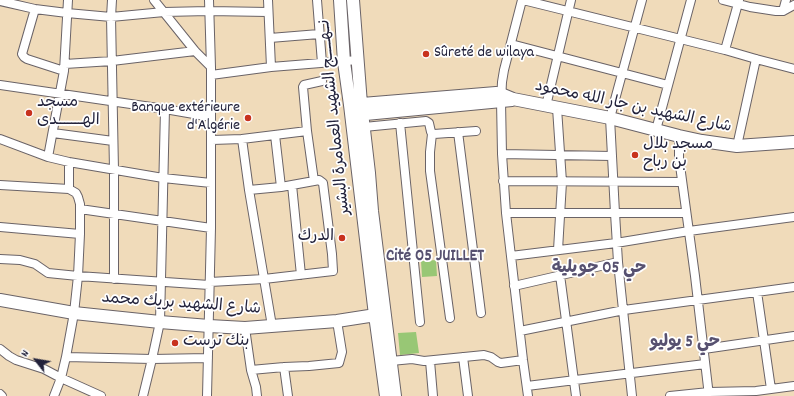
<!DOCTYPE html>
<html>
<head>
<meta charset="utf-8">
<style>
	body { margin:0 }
	#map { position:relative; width:794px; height:396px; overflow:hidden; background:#f0dbba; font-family:Dekko,sans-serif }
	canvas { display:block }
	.north { position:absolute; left:16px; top:340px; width:40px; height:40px; -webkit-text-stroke:3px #fff; paint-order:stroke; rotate:301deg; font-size:11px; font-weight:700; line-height:16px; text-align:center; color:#22223b }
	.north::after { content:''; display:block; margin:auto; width:14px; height:18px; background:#22223b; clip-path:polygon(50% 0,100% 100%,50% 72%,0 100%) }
</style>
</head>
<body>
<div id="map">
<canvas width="794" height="396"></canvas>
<div class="north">N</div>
</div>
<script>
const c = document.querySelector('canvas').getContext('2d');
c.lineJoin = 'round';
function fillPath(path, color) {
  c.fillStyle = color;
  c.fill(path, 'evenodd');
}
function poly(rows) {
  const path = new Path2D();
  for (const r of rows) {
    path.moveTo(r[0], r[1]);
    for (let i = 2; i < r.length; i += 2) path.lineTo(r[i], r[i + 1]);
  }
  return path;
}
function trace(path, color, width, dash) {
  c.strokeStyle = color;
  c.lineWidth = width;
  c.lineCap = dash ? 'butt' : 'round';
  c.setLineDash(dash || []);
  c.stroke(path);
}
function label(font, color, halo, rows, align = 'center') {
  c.font = font + ' Dekko,"Playpen Sans Arabic",sans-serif';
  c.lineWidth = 3.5;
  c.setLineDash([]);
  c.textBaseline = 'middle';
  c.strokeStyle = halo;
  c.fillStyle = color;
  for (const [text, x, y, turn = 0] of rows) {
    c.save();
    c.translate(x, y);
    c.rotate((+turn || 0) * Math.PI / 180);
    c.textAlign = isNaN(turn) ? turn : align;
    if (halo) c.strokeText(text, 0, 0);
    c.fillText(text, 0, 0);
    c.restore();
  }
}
const green = poly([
	[436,260,437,276,422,277,421,261],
	[416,332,419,353,400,355,398,333]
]);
const street = poly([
	[112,0,111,17,114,170,114,279],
	[154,0,195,51,211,67,211,228,207,396],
	[209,0,211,67],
	[268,0,271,67],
	[317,0,322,63],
	[522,0,504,70,502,82,501,101,502,154,506,213,523,360,528,396],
	[523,0,725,50,756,59,794,69],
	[723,0,750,7,776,11,783,11,794,5],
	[0,1,35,9,67,13,111,17,164,12,209,11,268,12],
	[35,9,22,54,24,57,27,59,64,71],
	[783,11,786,0],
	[270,38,319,34],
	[511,44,668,85],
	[725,50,739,0],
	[65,64,112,61,195,51],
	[211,75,271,67,358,60],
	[0,85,165,109,211,117],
	[546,106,571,0],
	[557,108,562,182,558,250],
	[400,123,420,322],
	[364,127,426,121,429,123,431,132,434,134,476,131],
	[656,130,691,0],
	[458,132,481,313],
	[53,133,113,141],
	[432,134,430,152,430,171,450,318],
	[275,135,281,187],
	[679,136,679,158,695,276,709,396],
	[0,139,48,157,69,162,163,178,211,183],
	[242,139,249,190,272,326],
	[212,140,242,139,307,131],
	[737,146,756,59],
	[502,154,612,156],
	[48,157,64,71,68,0],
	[503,181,682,182],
	[0,185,69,189],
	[292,185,301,275],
	[249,190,281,187,314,181,307,131,303,87,304,85,322,81],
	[80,209,211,228],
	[506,213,686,213],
	[0,227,80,234],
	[511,256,616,243,689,231,794,217],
	[0,259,20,260,35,264,48,273,78,276,80,234,80,204,78,197,76,193,69,189,69,162],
	[560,275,576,396],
	[210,282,264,279,333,271,332,254,323,183,319,180,314,181],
	[514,286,618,262],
	[757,292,771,389],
	[245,328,251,370,256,387,257,396],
	[520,331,624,310,794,287],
	[0,349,9,356,16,360,44,369,61,378,101,396],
	[704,349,794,336],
	[66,357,152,359,208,358],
	[463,357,468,396],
	[391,361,412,359,424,361,484,355,491,357,498,362,501,363,523,360],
	[430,361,433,396],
	[251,370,284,367],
	[527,386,705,364],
	[0,394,2,396],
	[54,396,61,378,66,357,74,313,78,276,209,285],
	[143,396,152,359,160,322,165,109],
	[288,396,284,367,309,366,339,363,342,352,337,321],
	[632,396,618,262,615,213,610,118,642,0],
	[670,396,709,392,756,391,794,386]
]);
const secondary = poly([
	[340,0,344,62,350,105,375,315,386,396],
	[353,0,361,104,369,173,372,211,395,396],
	[350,105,496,93,501,94,513,99,610,118,679,136,702,141,737,146,794,142],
	[355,115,512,100],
	[0,300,74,313,160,322,209,326,245,328,337,321,382,314]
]);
const markers = [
	[426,54,4,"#c8321e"],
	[29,113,4,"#c8321e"],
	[248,118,4,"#c8321e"],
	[635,155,4,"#c8321e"],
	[342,238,4,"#c8321e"],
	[175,343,4,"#c8321e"]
];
const poiNames = [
	["Sûreté de wilaya",434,54],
	["مسجد",37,104],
	["الهـــــــدى",37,122],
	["Banque extérieure",240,109,"right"],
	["d'Algérie",240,127,"right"],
	["مسجد بلال",643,146],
	["بن رباح",643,164],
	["الدرك",334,238,"right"],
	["بنك ترست",183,343]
];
const streetNames = [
	["شارع الشهيد بن جار الله محمود",633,108,12],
	["نــهـــــج الشهيد العمامرة البشير",336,117,-96],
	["شارع الشهيد بريك محمد",181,305,4]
];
const neighbourhoodNames = [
	["Cité 05 JUILLET",435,258],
	["حي 05 جويلية",599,270],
	["حي 5 يوليو",685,344]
];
fillPath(green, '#98c775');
trace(street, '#6a6367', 10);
trace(secondary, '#6a6367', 14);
trace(street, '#fff', 8);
trace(secondary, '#fff', 12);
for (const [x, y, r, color] of markers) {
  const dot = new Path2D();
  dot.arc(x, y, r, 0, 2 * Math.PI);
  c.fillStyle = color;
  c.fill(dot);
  trace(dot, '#fff', 1.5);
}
label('16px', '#22223b', '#fff', poiNames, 'left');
label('16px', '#22223b', '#fff', streetNames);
label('bold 17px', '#575170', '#fff', neighbourhoodNames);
</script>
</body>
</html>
